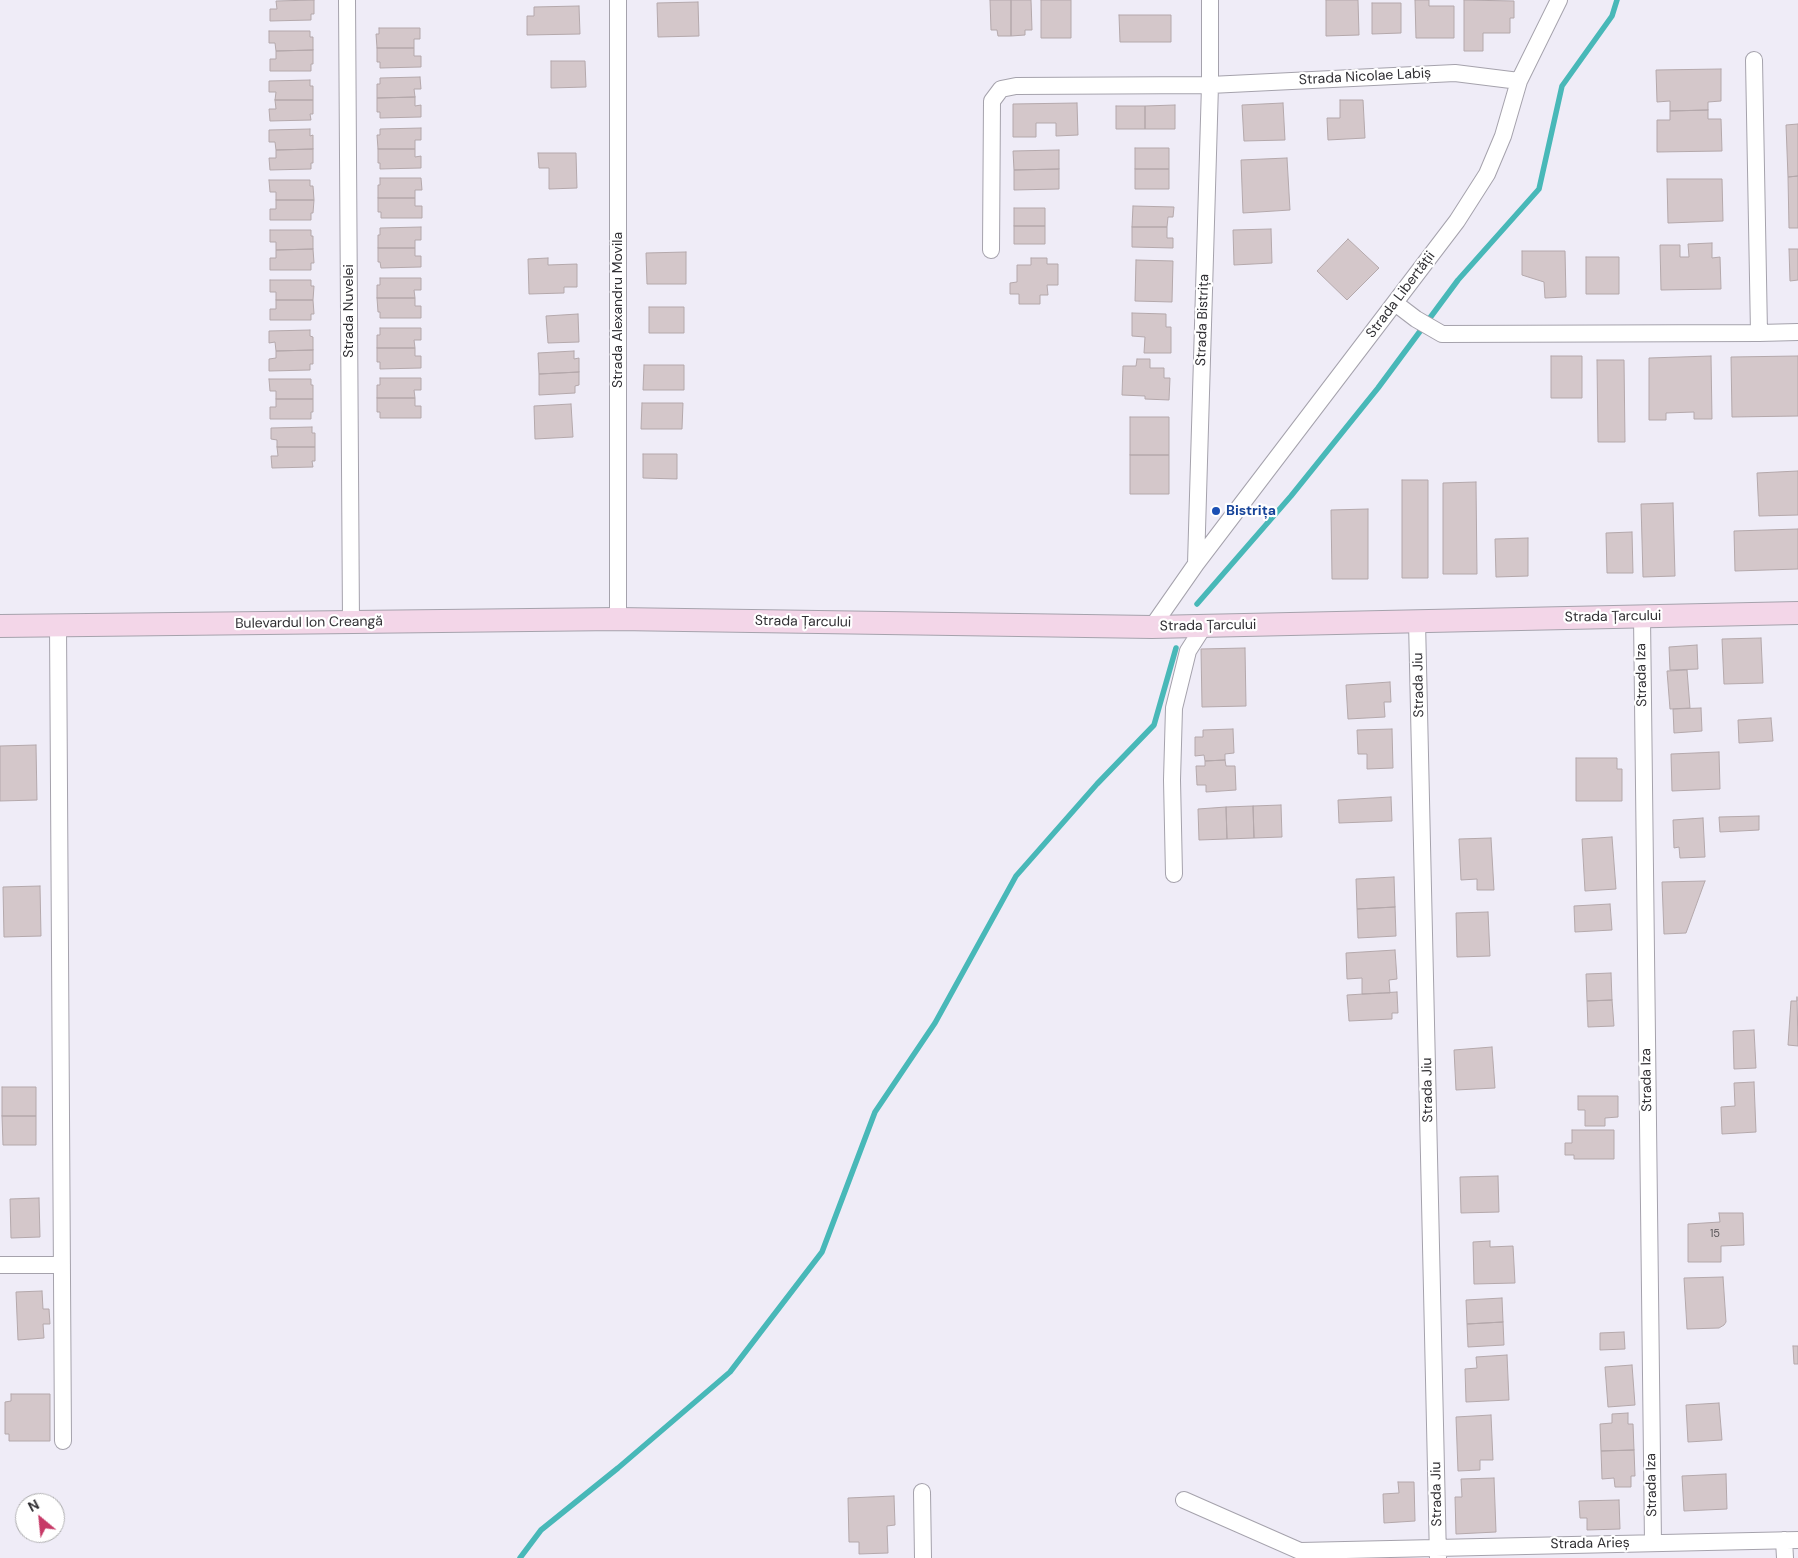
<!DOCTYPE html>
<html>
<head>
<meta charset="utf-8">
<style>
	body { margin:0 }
	#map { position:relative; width:1798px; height:1558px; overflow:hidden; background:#efecf7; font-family:"DM Sans",sans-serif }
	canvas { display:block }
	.north { position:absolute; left:15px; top:1493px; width:50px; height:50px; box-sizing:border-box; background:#fff; border:1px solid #acacad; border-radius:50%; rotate:332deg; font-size:14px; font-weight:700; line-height:20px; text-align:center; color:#302f33 }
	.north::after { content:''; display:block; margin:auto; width:18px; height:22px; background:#c73967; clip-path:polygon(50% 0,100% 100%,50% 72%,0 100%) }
</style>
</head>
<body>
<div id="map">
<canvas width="1798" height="1558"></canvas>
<div class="north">N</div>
</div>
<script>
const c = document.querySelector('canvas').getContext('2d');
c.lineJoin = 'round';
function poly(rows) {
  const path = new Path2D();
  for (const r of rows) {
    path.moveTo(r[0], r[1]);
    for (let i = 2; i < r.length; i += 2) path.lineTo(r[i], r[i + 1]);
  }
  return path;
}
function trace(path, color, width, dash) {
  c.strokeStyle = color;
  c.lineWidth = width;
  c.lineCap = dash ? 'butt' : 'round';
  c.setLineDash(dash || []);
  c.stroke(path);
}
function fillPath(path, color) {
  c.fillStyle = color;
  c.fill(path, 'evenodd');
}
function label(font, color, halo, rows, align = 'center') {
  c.font = font + ' "DM Sans",sans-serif';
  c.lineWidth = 4.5;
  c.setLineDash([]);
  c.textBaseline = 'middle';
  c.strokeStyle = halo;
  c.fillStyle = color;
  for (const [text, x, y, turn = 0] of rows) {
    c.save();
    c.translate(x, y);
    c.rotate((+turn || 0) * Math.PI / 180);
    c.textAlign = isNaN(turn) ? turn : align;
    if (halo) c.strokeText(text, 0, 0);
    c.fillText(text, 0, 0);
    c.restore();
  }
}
const stream = poly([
	[1197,604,1291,496,1378,388,1458,280,1539,189,1562,86,1612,16,1617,0],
	[520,1558,541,1530,618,1468,730,1372,822,1252,875,1112,935,1023,1016,876,1097,784,1154,725,1176,648]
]);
const building = poly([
	[314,0,314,14,311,14,311,20,270,21,270,9,277,9,276,1,314,0],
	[990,0,1011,0,1011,36,998,36,997,30,991,30,990,0],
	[1011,0,1031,0,1032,30,1025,30,1025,35,1011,36,1011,0],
	[1041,0,1071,0,1071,38,1041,38,1041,0],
	[1326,0,1358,0,1359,35,1326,36,1326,0],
	[1415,0,1429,0,1429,6,1454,6,1454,38,1416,38,1415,0],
	[1464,0,1514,1,1514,18,1510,18,1510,33,1483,33,1483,51,1464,51,1464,0],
	[698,2,699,36,658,37,657,3,698,2],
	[1372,3,1401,3,1401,33,1372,34,1372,3],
	[579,6,580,34,527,35,527,16,534,16,534,7,579,6],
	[1119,15,1171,15,1171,42,1120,42,1119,15],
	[379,28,420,28,420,39,414,39,414,48,377,48,376,34,379,34,379,28],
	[269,31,310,31,310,37,313,37,313,50,276,51,275,43,269,43,269,31],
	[377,48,414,48,414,56,421,56,421,67,380,68,380,62,377,62,377,48],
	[313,50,313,64,311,64,311,71,270,71,270,59,276,59,276,51,313,50],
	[551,61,585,61,586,87,551,88,551,61],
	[1721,69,1721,101,1708,102,1708,110,1670,111,1670,101,1657,102,1656,70,1721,69],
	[420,77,421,89,414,89,415,97,377,98,377,84,380,84,380,78,420,77],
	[310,80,310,86,313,86,313,100,275,100,276,92,269,92,269,81,310,80],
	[415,97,415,106,421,105,421,117,380,118,380,112,377,112,377,98,415,97],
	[275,100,313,100,313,114,310,114,311,120,270,121,269,109,276,109,275,100],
	[1340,100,1363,100,1365,138,1328,140,1327,118,1340,118,1340,100],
	[1077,103,1078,135,1056,136,1056,123,1036,123,1036,137,1013,137,1013,104,1077,103],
	[1283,103,1285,140,1244,141,1242,105,1283,103],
	[1175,105,1175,129,1145,129,1145,106,1175,105],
	[1116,106,1145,106,1145,129,1116,129,1116,106],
	[1708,110,1708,119,1721,119,1722,151,1657,152,1657,120,1670,120,1670,111,1708,110],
	[1798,124,1798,176,1788,177,1786,125,1798,124],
	[421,128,421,140,415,140,415,149,378,149,377,135,380,135,380,129,421,128],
	[310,129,310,136,313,135,313,149,276,150,275,142,269,142,269,130,310,129],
	[1135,148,1169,148,1169,169,1135,169,1135,148],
	[313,149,313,163,311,163,311,169,270,170,269,158,276,158,276,150,313,149],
	[378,149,415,149,415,157,421,156,421,168,380,169,380,163,378,163,378,149],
	[1059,150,1059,169,1014,170,1013,151,1059,150],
	[538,153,576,153,577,188,549,189,549,168,539,168,538,153],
	[1287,158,1290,210,1243,213,1241,160,1287,158],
	[1059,169,1059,189,1014,190,1014,170,1059,169],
	[1135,169,1169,169,1169,189,1135,189,1135,169],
	[1798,176,1798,228,1789,228,1788,177,1798,176],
	[380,178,421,178,422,190,415,190,415,198,378,198,378,185,380,185,380,178],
	[1667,179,1722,179,1723,221,1668,223,1667,179],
	[269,180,310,180,310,186,313,186,314,200,276,200,276,192,270,192,269,180],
	[378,198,415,198,415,206,422,206,422,218,381,218,381,212,378,212,378,198],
	[276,200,314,200,313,213,311,213,311,220,270,220,270,209,276,209,276,200],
	[1133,206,1174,207,1173,217,1168,217,1167,227,1132,227,1133,206],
	[1014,208,1045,208,1045,226,1014,226,1014,208],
	[1014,226,1045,226,1045,244,1014,244,1014,226],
	[421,227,421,240,415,240,415,248,378,248,378,235,380,235,380,228,421,227],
	[1132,227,1167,227,1167,238,1173,238,1173,248,1132,247,1132,227],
	[1271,229,1272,263,1234,265,1233,230,1271,229],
	[270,230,311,230,311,236,313,236,313,249,276,250,276,242,270,242,270,230],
	[1348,239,1379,268,1347,300,1317,271,1348,239],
	[1712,243,1712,258,1720,257,1721,289,1661,290,1660,245,1680,245,1680,257,1689,257,1688,244,1712,243],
	[378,248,415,248,415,256,421,256,421,267,381,268,380,262,378,262,378,248],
	[313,249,314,263,311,263,311,270,270,270,270,258,276,258,276,250,313,249],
	[1789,249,1798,249,1798,280,1790,281,1789,249],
	[1522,251,1565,251,1566,297,1545,298,1544,282,1522,275,1522,251],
	[686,252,686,284,647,284,646,253,686,252],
	[1586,257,1619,257,1619,294,1586,294,1586,257],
	[548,258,548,265,577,264,577,287,564,287,564,293,529,294,528,259,548,258],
	[1031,258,1047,258,1047,264,1058,264,1058,285,1047,285,1048,295,1040,295,1040,304,1019,304,1019,294,1010,294,1010,283,1017,282,1017,265,1031,265,1031,258],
	[1136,260,1173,261,1172,302,1135,301,1136,260],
	[380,278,421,278,421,290,414,290,415,298,377,298,377,285,380,285,380,278],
	[270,280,311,280,311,286,314,286,313,300,276,300,276,292,270,292,270,280],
	[377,298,415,298,415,306,421,306,421,318,380,318,380,312,378,312,377,298],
	[276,300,313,300,314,314,311,314,311,320,270,320,270,309,276,309,276,300],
	[649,307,684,307,684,333,649,333,649,307],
	[1132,313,1166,314,1166,327,1171,327,1171,353,1144,353,1145,337,1132,336,1132,313],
	[578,314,579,342,548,343,546,316,578,314],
	[380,328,421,328,421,340,414,340,415,348,377,348,377,335,380,335,380,328],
	[310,330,310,336,313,337,313,350,276,351,275,342,269,343,269,331,310,330],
	[377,348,415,348,415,356,421,356,421,368,380,369,380,362,377,362,377,348],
	[313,350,313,364,310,364,310,370,269,371,269,359,276,358,276,351,313,350],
	[574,351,574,359,579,358,579,372,539,374,538,353,574,351],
	[1551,356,1582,356,1582,398,1551,398,1551,356],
	[1711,356,1712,419,1694,419,1694,412,1666,413,1666,420,1649,420,1649,358,1711,356],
	[1798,356,1798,416,1732,417,1731,357,1798,356],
	[1137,359,1150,359,1150,368,1164,368,1164,378,1170,378,1169,400,1145,399,1145,396,1122,395,1123,366,1136,366,1137,359],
	[1597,360,1624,360,1625,442,1598,442,1597,360],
	[644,365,684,365,684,390,643,390,644,365],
	[579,372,579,385,575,386,575,393,539,395,539,374,579,372],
	[380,378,421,378,421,390,414,390,415,398,377,398,377,385,380,385,380,378],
	[269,379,311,379,311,385,313,385,313,399,276,399,276,391,270,391,269,379],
	[377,398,415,398,415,406,421,406,421,418,380,418,380,412,377,412,377,398],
	[276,399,313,399,313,412,311,412,311,419,270,419,270,407,276,407,276,399],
	[642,403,683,403,682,429,641,429,642,403],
	[571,404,573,437,535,439,534,406,571,404],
	[1130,417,1169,417,1169,455,1130,455,1130,417],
	[312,427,312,433,315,433,315,447,277,447,277,440,271,439,271,428,312,427],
	[277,447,315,447,315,461,312,461,313,467,272,468,271,456,278,456,277,447],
	[643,454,677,454,677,479,643,478,643,454],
	[1130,455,1169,455,1169,494,1130,494,1130,455],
	[1798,471,1798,515,1759,516,1757,473,1798,471],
	[1402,480,1428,480,1428,578,1402,578,1402,480],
	[1476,482,1477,574,1443,574,1443,483,1476,482],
	[1673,503,1675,576,1643,577,1641,504,1673,503],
	[1368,509,1368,579,1332,579,1331,510,1368,509],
	[1798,529,1798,569,1735,571,1734,531,1798,529],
	[1632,532,1633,573,1607,573,1606,533,1632,532],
	[1528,538,1528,576,1496,577,1495,539,1528,538],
	[1761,638,1763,683,1724,684,1722,639,1761,638],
	[1697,645,1698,669,1670,670,1669,647,1697,645],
	[1245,648,1246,706,1202,707,1201,649,1245,648],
	[1687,670,1690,708,1670,709,1667,671,1687,670],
	[1390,682,1391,702,1384,702,1385,717,1348,719,1346,685,1390,682],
	[1701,708,1702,731,1674,733,1673,709,1701,708],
	[1771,718,1773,741,1739,743,1738,720,1771,718],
	[1233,729,1234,753,1225,754,1225,760,1205,761,1204,755,1195,756,1195,737,1203,737,1203,730,1233,729],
	[1392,729,1393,768,1367,769,1367,754,1358,754,1357,730,1392,729],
	[36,745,37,800,0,801,0,746,36,745],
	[1719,752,1720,789,1672,791,1671,754,1719,752],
	[1576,758,1617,758,1617,769,1622,769,1622,801,1576,801,1576,758],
	[1225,760,1226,766,1235,766,1236,790,1206,792,1206,785,1197,785,1196,766,1205,766,1205,761,1225,760],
	[1391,797,1392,821,1339,823,1338,800,1391,797],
	[1281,805,1282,837,1254,838,1253,806,1281,805],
	[1253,806,1254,838,1227,839,1226,807,1253,806],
	[1226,807,1227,839,1199,840,1198,809,1226,807],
	[1759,816,1759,830,1720,832,1719,817,1759,816],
	[1703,818,1705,857,1680,858,1679,847,1674,848,1673,820,1703,818],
	[1612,837,1616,889,1585,891,1582,839,1612,837],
	[1491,838,1494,890,1477,890,1477,879,1461,880,1459,839,1491,838],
	[1394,877,1395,907,1357,909,1356,879,1394,877],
	[1705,881,1686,933,1664,934,1662,882,1705,881],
	[40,886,41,936,4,937,3,887,40,886],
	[1610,904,1612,930,1575,932,1574,906,1610,904],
	[1395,907,1396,936,1358,938,1357,909,1395,907],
	[1488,912,1490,956,1457,957,1456,913,1488,912],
	[1395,950,1397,979,1389,980,1390,993,1362,994,1362,978,1347,979,1346,953,1395,950],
	[1611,973,1612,1000,1587,1001,1586,974,1611,973],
	[1397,992,1398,1013,1392,1013,1392,1019,1349,1021,1347,995,1397,992],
	[1797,997,1798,1046,1788,1045,1791,1001,1797,1001,1797,997],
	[1612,1000,1614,1026,1588,1027,1587,1001,1612,1000],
	[1754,1030,1756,1068,1734,1069,1733,1031,1754,1030],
	[1492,1047,1495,1088,1456,1090,1454,1050,1492,1047],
	[1754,1082,1756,1132,1722,1134,1721,1107,1735,1106,1734,1083,1754,1082],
	[2,1087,36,1087,36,1116,2,1116,2,1087],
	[1578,1096,1618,1096,1618,1117,1605,1118,1605,1126,1585,1126,1585,1110,1578,1110,1578,1096],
	[2,1116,36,1116,36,1145,3,1145,2,1116],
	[1572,1130,1614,1130,1614,1159,1574,1159,1574,1155,1565,1155,1565,1143,1572,1143,1572,1130],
	[1498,1176,1499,1212,1461,1213,1460,1177,1498,1176],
	[39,1198,40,1237,11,1238,10,1199,39,1198],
	[1719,1213,1743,1213,1744,1245,1721,1246,1721,1262,1688,1262,1688,1224,1720,1222,1719,1213],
	[1490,1241,1490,1247,1513,1246,1515,1283,1474,1284,1473,1242,1490,1241],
	[1723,1277,1726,1322,1724,1325,1719,1328,1687,1329,1684,1278,1723,1277],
	[42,1291,43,1309,49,1309,50,1324,43,1324,44,1338,18,1340,16,1292,42,1291],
	[1502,1298,1503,1322,1467,1324,1466,1300,1502,1298],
	[1503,1322,1504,1345,1468,1347,1467,1324,1503,1322],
	[1624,1332,1625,1349,1600,1350,1600,1333,1624,1332],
	[1793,1346,1798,1346,1798,1364,1794,1364,1793,1346],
	[1507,1355,1509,1400,1466,1402,1465,1369,1477,1368,1476,1357,1507,1355],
	[1632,1365,1635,1405,1608,1407,1605,1367,1632,1365],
	[11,1394,50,1394,50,1441,9,1441,9,1434,5,1434,5,1402,11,1401,11,1394],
	[1719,1403,1722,1440,1688,1442,1686,1405,1719,1403],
	[1628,1413,1628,1424,1633,1424,1634,1450,1601,1451,1600,1424,1612,1423,1612,1414,1628,1413],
	[1491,1415,1493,1460,1480,1460,1480,1470,1458,1471,1456,1417,1491,1415],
	[1634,1450,1635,1476,1631,1476,1631,1487,1615,1487,1614,1478,1602,1479,1601,1451,1634,1450],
	[1726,1474,1727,1509,1684,1511,1682,1476,1726,1474],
	[1494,1478,1496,1532,1456,1534,1455,1497,1462,1497,1461,1479,1494,1478],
	[1398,1482,1414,1482,1415,1521,1384,1523,1383,1494,1399,1493,1398,1482],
	[894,1496,895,1525,887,1526,888,1553,859,1554,859,1542,849,1542,848,1498,894,1496],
	[1619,1500,1620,1529,1587,1530,1587,1518,1580,1518,1579,1501,1619,1500]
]);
const street = poly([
	[347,0,351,622],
	[618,0,618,619],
	[1754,60,1759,333],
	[991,250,992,101,1001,89,1016,86,1210,85,1455,73,1519,81],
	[1395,303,1416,319,1442,334,1759,333,1798,332],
	[1196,564,1457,221,1487,174,1503,136,1519,81,1559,0],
	[1642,617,1653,1543],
	[1417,621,1438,1558],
	[58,625,63,1441],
	[1152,627,1196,564,1210,85,1210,0],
	[1174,874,1172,780,1174,708,1188,651,1204,626],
	[0,1265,62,1265],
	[922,1492,923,1558],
	[1184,1500,1300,1551,1798,1540],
	[1784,1540,1785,1558]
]);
const secondary = poly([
	[0,626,618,619,1152,627,1798,613]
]);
const markers = [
	[1216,511,5,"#1a4fb4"]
];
const numberNames = [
	["15",1715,1234]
];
const streetNames = [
	["Strada Nicolae Labiș",1365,77,-3],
	["Strada Libertății",1401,295,-53],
	["Strada Alexandru Movila",618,310,-90],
	["Strada Nuvelei",349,311,-90],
	["Strada Bistrița",1203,320,-88],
	["Strada Țarcului",1613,617,-1],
	["Strada Țarcului",803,622,1],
	["Bulevardul Ion Creangă",309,623,-1],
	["Strada Țarcului",1208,626,-1],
	["Strada Iza",1642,675,-91],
	["Strada Jiu",1419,685,-91],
	["Strada Iza",1647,1080,-91],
	["Strada Jiu",1428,1090,-91],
	["Strada Iza",1652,1485,-91],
	["Strada Jiu",1437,1494,-91],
	["Strada Arieș",1590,1544,-1]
];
const transitNames = [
	["Bistrița",1226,511]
];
trace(stream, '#48b8b8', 5.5);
fillPath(building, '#d4c7ca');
trace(building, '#b4a8ab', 1);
trace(street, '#a5a2ac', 18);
trace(secondary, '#a5a2ac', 24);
trace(street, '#fff', 16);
trace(secondary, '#f3d6e8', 22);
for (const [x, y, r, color] of markers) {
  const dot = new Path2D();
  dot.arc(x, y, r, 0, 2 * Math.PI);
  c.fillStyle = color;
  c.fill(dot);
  trace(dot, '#fff', 2);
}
label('11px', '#595559', null, numberNames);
label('14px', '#302f33', '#fff', streetNames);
label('bold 14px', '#164399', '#fff', transitNames, 'left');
</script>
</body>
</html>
